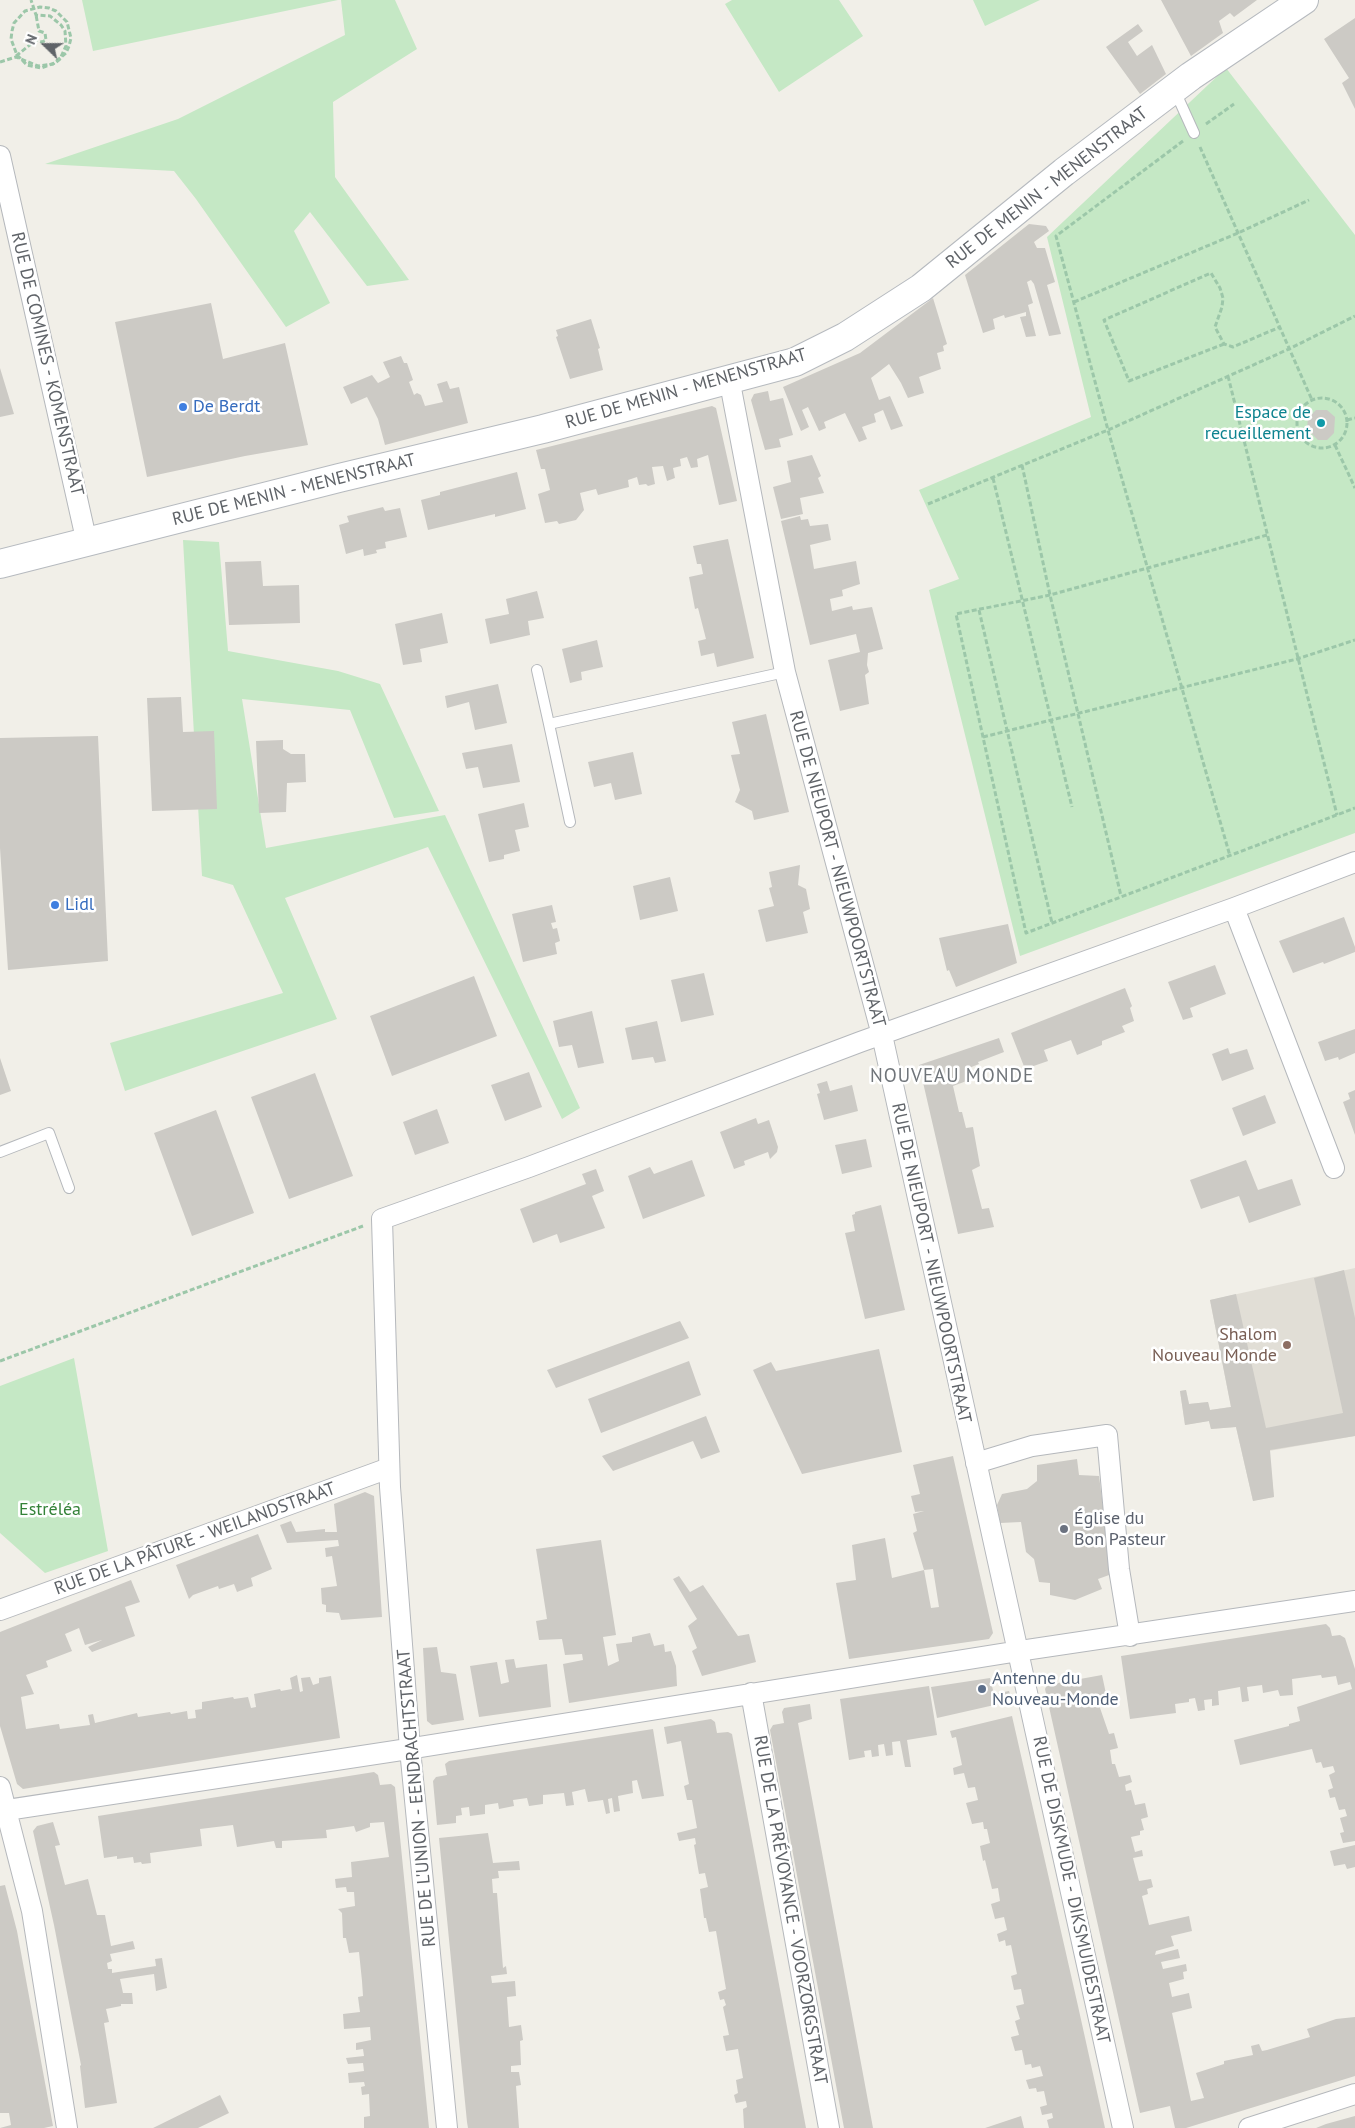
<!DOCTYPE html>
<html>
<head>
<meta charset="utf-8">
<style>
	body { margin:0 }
	#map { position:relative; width:1355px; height:2128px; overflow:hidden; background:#f1efe8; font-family:"PT Sans",sans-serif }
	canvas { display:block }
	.north { position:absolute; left:20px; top:20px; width:50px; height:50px; -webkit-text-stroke:4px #fff; paint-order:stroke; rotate:292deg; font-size:14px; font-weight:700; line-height:20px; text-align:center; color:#5f6368 }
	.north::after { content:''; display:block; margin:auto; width:18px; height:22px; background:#5f6368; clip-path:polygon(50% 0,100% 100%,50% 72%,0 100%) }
</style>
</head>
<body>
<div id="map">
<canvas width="1355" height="2128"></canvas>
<div class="north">N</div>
</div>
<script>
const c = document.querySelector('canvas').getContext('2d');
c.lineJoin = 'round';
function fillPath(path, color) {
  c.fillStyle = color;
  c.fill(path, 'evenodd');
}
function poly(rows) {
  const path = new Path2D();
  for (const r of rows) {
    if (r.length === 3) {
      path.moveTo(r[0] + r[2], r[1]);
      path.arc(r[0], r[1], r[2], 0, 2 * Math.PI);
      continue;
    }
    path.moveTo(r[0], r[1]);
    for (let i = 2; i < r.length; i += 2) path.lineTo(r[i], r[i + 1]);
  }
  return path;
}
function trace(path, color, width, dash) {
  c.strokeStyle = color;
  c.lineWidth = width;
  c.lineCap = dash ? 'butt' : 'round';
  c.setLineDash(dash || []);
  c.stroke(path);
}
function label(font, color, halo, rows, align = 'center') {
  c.font = font + ' "PT Sans",sans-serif';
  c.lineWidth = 5;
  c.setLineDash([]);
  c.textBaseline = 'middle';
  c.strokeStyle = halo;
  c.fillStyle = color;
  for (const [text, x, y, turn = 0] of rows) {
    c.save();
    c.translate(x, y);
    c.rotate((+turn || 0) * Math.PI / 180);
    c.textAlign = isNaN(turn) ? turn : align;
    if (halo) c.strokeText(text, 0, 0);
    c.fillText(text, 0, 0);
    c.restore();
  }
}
const education = poly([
	[1355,1268,1355,1436,1269,1451,1274,1497,1253,1501,1236,1427,1211,1429,1209,1421,1185,1425,1180,1391,1186,1390,1189,1404,1208,1402,1210,1410,1231,1407,1210,1300]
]);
const green = poly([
	[82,0,338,0,93,51],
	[341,0,395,0,417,49,333,102,335,177,409,280,367,286,310,212,294,231,330,303,286,327,196,199,174,171,45,164,178,119,345,35],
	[732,0,839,0,863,36,779,92,725,4],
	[973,0,1040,0,985,26],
	[1226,68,1355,235,1355,833,1020,956,929,590,959,579,919,490,1091,417,1047,237],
	[183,540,219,542,228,651,338,671,380,684,439,811,394,818,350,710,242,699,266,848,445,815,580,1108,562,1119,428,847,285,898,337,1019,125,1091,110,1043,283,993,233,885,202,876],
	[74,1358,108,1551,45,1573,0,1533,0,1386]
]);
const building = poly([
	[1161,0,1257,0,1234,17,1230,13,1219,21,1223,33,1191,56],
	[1355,18,1355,109,1342,83,1349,78,1324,39],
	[1138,24,1143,31,1128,42,1137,56,1152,45,1166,74,1140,94,1106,47],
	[1029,224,1046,226,1049,231,1034,242,1037,248,1045,248,1055,282,1047,285,1061,334,1049,336,1034,284,1031,280,1027,282,1033,303,1028,305,1036,336,1026,337,1020,317,1026,316,1026,312,1005,318,1004,315,993,319,995,329,983,333,965,275],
	[933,298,947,344,943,346,944,351,937,353,941,369,919,377,924,393,908,398,901,383,889,364,871,378,879,400,890,396,903,426,891,430,883,410,874,414,876,422,862,427,867,439,859,442,845,413,824,422,826,428,819,431,808,407,802,410,809,427,801,431,783,387,860,353],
	[211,303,223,359,285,343,308,445,245,456,147,477,115,322],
	[591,319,600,348,598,349,603,370,570,379,556,337,558,336,556,330],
	[401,356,404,363,407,363,413,380,409,382,414,395,417,393,421,395,425,406,443,402,437,384,447,381,450,389,459,387,468,423,385,445,378,419,367,397,351,404,343,387,372,375,378,383,390,377,383,362],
	[0,368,14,414,0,417],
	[768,391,770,401,783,398,793,435,779,439,781,447,765,450,751,400,754,394],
	[712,406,716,408,737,501,719,505,708,455,697,459,698,467,691,468,687,457,680,459,681,466,673,468,675,478,667,481,663,466,652,467,655,484,648,486,646,484,639,485,637,477,628,480,629,487,598,495,596,489,580,493,584,510,576,520,559,524,557,521,545,523,538,494,550,490,545,469,541,469,536,450],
	[1316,410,1327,410,1335,417,1334,433,1327,440,1318,440,1307,429,1308,418],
	[812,455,821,476,818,478,824,493,800,498,803,514,781,519,773,487,791,482,787,461],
	[517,472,526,509,495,517,495,514,428,530,421,500,440,495,440,492],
	[383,507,385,511,400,508,407,537,385,542,386,548,376,550,377,553,364,556,363,549,346,554,339,525,349,522,347,516],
	[800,516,801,520,808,519,810,526,828,524,831,540,810,545,814,569,856,561,860,584,842,590,843,596,830,599,832,611,852,606,853,610,872,607,883,649,868,653,867,665,869,672,865,675,869,704,840,711,828,660,860,652,856,634,810,645,781,521],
	[728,539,754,658,717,667,714,653,701,656,698,641,706,639,698,608,695,609,689,577,703,574,701,564,697,564,693,546],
	[261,561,263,586,299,585,300,623,229,625,225,562],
	[537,591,544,618,528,621,530,635,490,644,485,619,509,614,506,599],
	[442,613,448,643,420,649,422,662,403,665,395,624],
	[597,640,603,667,581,672,582,680,570,683,562,649],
	[498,684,507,723,475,730,469,702,447,708,445,696],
	[181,697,183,732,214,731,217,809,152,811,147,698],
	[766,714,789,812,754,820,752,811,735,802,740,790,731,755,740,754,732,722],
	[98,736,108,961,8,970,0,848,0,738],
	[283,740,283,749,291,754,305,754,306,782,287,783,286,812,259,813,256,741],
	[512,744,520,782,483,788,478,767,466,769,462,753],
	[633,752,642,794,615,800,611,783,594,787,588,762],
	[524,803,529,827,515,830,520,851,504,855,504,859,489,862,478,814],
	[800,865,798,885,806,889,810,909,803,912,808,933,766,942,758,910,774,906,769,888,772,887,769,872],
	[670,877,678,911,640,920,633,886],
	[552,905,556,922,551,923,553,929,557,928,560,941,555,943,557,954,523,962,512,914],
	[1344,917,1355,947,1355,952,1324,964,1323,962,1293,973,1279,941],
	[1008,924,1017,963,956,987,949,970,947,971,939,938],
	[1215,965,1226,994,1190,1008,1193,1017,1183,1020,1168,982],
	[704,973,714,1015,681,1022,671,980],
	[474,976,497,1036,392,1076,370,1016],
	[1125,988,1132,1006,1130,1008,1134,1021,1122,1026,1125,1032,1102,1041,1102,1045,1077,1055,1071,1040,1044,1050,1048,1061,1025,1069,1011,1033],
	[592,1011,604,1063,578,1068,572,1045,559,1047,553,1021],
	[657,1021,666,1061,655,1063,653,1057,632,1060,625,1028],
	[1355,1029,1355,1053,1339,1060,1338,1057,1325,1061,1318,1042],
	[999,1038,1004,1052,978,1062,979,1064,969,1068,972,1079,953,1086,959,1112,962,1112,966,1128,973,1127,980,1166,972,1170,982,1209,989,1208,994,1227,958,1234,919,1065],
	[1228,1048,1230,1054,1247,1049,1254,1069,1222,1081,1212,1054],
	[0,1058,11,1091,0,1095],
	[529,1072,542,1107,505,1121,491,1085],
	[315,1073,353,1176,289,1199,251,1097],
	[827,1081,830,1091,852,1085,858,1111,824,1120,817,1094,820,1093,817,1084],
	[1355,1090,1355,1135,1343,1102,1350,1099,1348,1093],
	[1265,1095,1276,1123,1243,1136,1232,1108],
	[437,1109,449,1143,415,1155,403,1122],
	[216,1110,254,1213,192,1236,154,1133],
	[756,1118,758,1124,769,1120,778,1147,777,1152,770,1159,768,1152,744,1161,745,1165,734,1169,720,1132],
	[866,1139,872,1167,842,1174,835,1145],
	[692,1160,705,1196,643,1219,628,1176,650,1167,654,1174],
	[1246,1160,1258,1190,1292,1179,1301,1205,1249,1223,1239,1196,1201,1209,1190,1180],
	[596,1169,604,1191,592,1196,605,1228,560,1243,557,1234,533,1243,520,1209,586,1184,582,1174],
	[881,1205,905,1310,865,1319,845,1233,855,1231,852,1215,855,1214,855,1212],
	[1344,1270,1355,1318,1355,1436,1270,1450,1274,1497,1253,1501,1236,1427,1211,1429,1209,1421,1185,1425,1180,1391,1186,1390,1189,1404,1208,1402,1210,1410,1231,1407,1210,1300,1236,1294,1266,1428,1343,1413,1314,1278],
	[680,1321,689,1338,556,1388,547,1370],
	[879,1349,902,1452,802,1474,753,1370,771,1362,776,1371],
	[689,1361,701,1395,601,1433,588,1399],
	[706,1416,720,1452,701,1459,693,1441,613,1471,602,1456],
	[953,1456,993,1633,989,1639,849,1659,836,1583,856,1580,852,1545,885,1538,892,1578,924,1570,931,1608,939,1607,933,1569,924,1570,913,1533,917,1531,913,1514,924,1511,915,1512,911,1496,920,1494,913,1465],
	[1077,1459,1079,1475,1099,1476,1112,1574,1098,1579,1102,1589,1075,1600,1050,1595,1050,1583,1039,1582,1034,1559,1026,1552,1021,1522,1000,1523,997,1505,1002,1494,1027,1489,1037,1481,1037,1465],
	[365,1492,374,1496,382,1617,341,1620,339,1613,326,1612,326,1605,322,1604,321,1588,337,1586,332,1556,326,1557,325,1548,339,1546,338,1540,287,1543,280,1525,291,1521,296,1532,325,1529,325,1532,337,1532,334,1504],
	[258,1534,272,1569,251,1578,253,1586,237,1592,234,1584,219,1589,218,1586,193,1595,189,1599,176,1565],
	[601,1540,616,1635,603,1637,608,1666,619,1661,616,1644,632,1642,632,1637,650,1633,654,1646,664,1644,665,1652,671,1651,676,1666,677,1686,569,1703,563,1664,583,1660,582,1654,565,1655,562,1639,539,1640,536,1621,547,1619,536,1549],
	[679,1576,690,1592,703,1585,738,1636,749,1634,756,1662,702,1676,692,1651,697,1648,688,1626,697,1619,673,1579],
	[131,1580,140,1602,125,1607,135,1636,92,1652,88,1647,102,1640,85,1645,79,1628,65,1634,72,1651,46,1661,48,1667,26,1675,34,1694,21,1697,26,1729,59,1724,60,1729,90,1725,88,1715,93,1714,95,1723,137,1713,138,1717,170,1712,171,1714,187,1711,188,1719,196,1718,195,1710,202,1709,202,1702,233,1697,234,1699,248,1697,251,1708,256,1707,254,1694,280,1689,281,1691,292,1689,290,1678,297,1675,300,1692,303,1691,301,1678,310,1677,313,1685,319,1683,319,1678,331,1676,340,1738,23,1789,17,1784,0,1726,0,1632],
	[1326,1624,1330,1628,1332,1636,1340,1635,1345,1638,1355,1669,1355,1841,1343,1843,1340,1833,1344,1832,1340,1818,1347,1816,1345,1809,1339,1810,1335,1797,1330,1798,1328,1790,1333,1788,1329,1775,1335,1772,1333,1766,1323,1768,1321,1762,1316,1763,1312,1749,1240,1765,1234,1740,1289,1726,1289,1724,1300,1721,1297,1707,1352,1689,1350,1682,1338,1685,1336,1676,1322,1678,1321,1675,1292,1679,1293,1695,1280,1696,1278,1690,1263,1693,1262,1685,1247,1687,1249,1701,1242,1702,1240,1687,1218,1691,1219,1705,1212,1706,1212,1699,1204,1700,1205,1710,1198,1711,1195,1698,1189,1699,1189,1702,1175,1704,1176,1713,1130,1719,1121,1656],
	[437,1647,441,1672,456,1674,464,1720,432,1725,427,1721,423,1648],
	[514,1659,516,1668,547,1664,551,1707,479,1717,470,1666,497,1662,501,1684,509,1682,505,1660],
	[1102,1675,1108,1703,1099,1705,1109,1734,1114,1733,1118,1748,1110,1750,1112,1764,1115,1764,1119,1777,1130,1775,1132,1782,1125,1785,1126,1791,1131,1790,1135,1805,1145,1803,1148,1817,1141,1819,1144,1830,1140,1831,1140,1835,1131,1837,1135,1852,1142,1850,1143,1856,1133,1858,1139,1881,1151,1879,1153,1887,1147,1889,1148,1894,1142,1896,1149,1925,1189,1916,1192,1931,1171,1936,1174,1946,1156,1951,1155,1955,1178,1949,1180,1958,1161,1962,1163,1969,1186,1964,1187,1971,1183,1972,1184,1979,1169,1983,1172,1997,1189,1993,1192,2008,1172,2013,1191,2101,1204,2098,1196,2073,1224,2064,1224,2061,1253,2055,1251,2046,1259,2044,1262,2051,1267,2050,1310,2037,1307,2029,1336,2019,1355,2017,1355,2076,1186,2128,1175,2128,1170,2106,1140,2113,1045,1689,1047,1685],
	[990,1678,994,1694,1009,1691,1012,1701,937,1718,931,1687],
	[929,1686,937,1735,907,1740,911,1767,905,1767,900,1741,892,1742,893,1755,886,1756,884,1744,878,1745,879,1756,872,1757,871,1750,864,1751,865,1757,849,1760,840,1699],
	[810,1704,812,1719,798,1723,873,2128,844,2128,772,1741,770,1730,773,1725,784,1723,782,1712,784,1708],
	[1012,1716,1078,2006,1105,2128,1049,2128,1047,2120,1053,2118,1052,2113,1042,2115,1040,2107,1047,2105,1044,2091,1037,2092,1036,2088,1029,2089,1026,2080,1043,2076,1040,2066,1032,2068,1031,2064,1025,2065,1022,2050,1015,2051,1011,2037,1019,2035,1015,2021,1020,2019,1016,2006,1024,2004,1021,1989,1014,1990,1011,1976,1017,1974,1011,1945,1006,1946,1005,1940,999,1942,997,1934,1007,1930,1004,1917,995,1919,991,1904,1000,1901,998,1888,992,1889,985,1860,983,1861,980,1846,990,1843,987,1829,984,1829,983,1822,972,1824,966,1803,978,1800,975,1787,968,1788,964,1773,954,1775,953,1768,962,1765,956,1737,952,1738,950,1731],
	[711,1719,715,1722,717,1733,728,1732,732,1734,806,2128,744,2128,743,2109,747,2107,746,2101,736,2103,734,2095,738,2093,736,2080,743,2078,738,2049,726,2051,723,2036,729,2035,723,2007,726,2005,724,1999,720,2000,718,1992,726,1989,716,1931,709,1932,706,1918,704,1918,700,1889,708,1887,705,1873,699,1874,694,1845,696,1844,695,1838,679,1841,677,1833,697,1828,692,1800,687,1800,684,1786,689,1784,681,1741,667,1744,664,1727],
	[653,1729,664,1796,642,1799,637,1780,632,1781,633,1793,618,1796,620,1811,614,1812,612,1798,608,1799,610,1813,606,1814,603,1800,588,1802,585,1789,572,1792,574,1805,566,1806,564,1793,543,1795,543,1804,529,1806,527,1798,513,1800,514,1806,499,1809,498,1803,485,1805,485,1814,470,1816,469,1807,461,1808,462,1815,456,1816,456,1823,437,1825,433,1781,436,1777,447,1775,445,1764,449,1761],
	[374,1772,378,1775,380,1785,391,1784,395,1787,429,2128,364,2128,364,2117,370,2116,369,2094,362,2095,361,2087,365,2086,364,2082,349,2083,348,2073,364,2071,363,2063,348,2064,346,2058,364,2056,363,2049,356,2050,356,2043,371,2040,370,2027,344,2029,343,2014,360,2012,358,1997,363,1996,362,1981,359,1952,349,1953,346,1938,343,1938,342,1913,338,1909,355,1906,354,1892,347,1892,346,1887,336,1888,335,1879,352,1877,351,1862,389,1857,384,1822,370,1823,370,1827,356,1832,354,1826,326,1830,327,1838,282,1841,282,1848,276,1848,274,1841,237,1847,233,1825,200,1829,202,1846,150,1853,151,1863,142,1864,141,1862,134,1863,133,1857,117,1859,117,1856,104,1858,98,1816],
	[53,1822,60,1845,55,1846,65,1885,88,1879,97,1915,105,1915,111,1946,133,1941,135,1949,110,1954,112,1961,107,1963,108,1969,112,1969,112,1973,156,1966,155,1959,162,1958,167,1988,156,1991,154,1974,120,1979,123,1993,132,1993,133,2004,121,2004,121,2006,106,2009,109,2022,104,2023,117,2103,85,2108,80,2066,81,2065,54,1925,33,1831,37,1826],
	[488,1833,493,1863,519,1861,520,1870,498,1871,499,1878,492,1879,493,1893,497,1893,503,1968,506,1966,507,1974,491,1976,492,1983,515,1981,516,1996,507,1997,509,2027,521,2025,523,2040,520,2041,521,2065,511,2066,511,2072,519,2072,521,2085,516,2086,519,2128,468,2128,467,2122,439,1838],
	[1355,1845,1355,1867,1347,1869,1345,1864,1334,1866,1330,1851],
	[5,1885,17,1931,53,2126,44,2128,0,2128,11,2125,9,2113,0,2113,0,1886],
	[220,2095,229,2113,198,2128,153,2128],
	[1021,2116,1024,2128,985,2128],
	[1355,2116,1355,2128,1316,2128,1326,2124]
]);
const path = poly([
	[16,56,36,40,42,42,46,40,45,33,39,31,36,15],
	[0,62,16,57,38,66,53,64,66,53,69,46,71,38,67,22,56,11,49,8,40,7,25,11,14,23,12,31,11,39,17,55],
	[1206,124,1234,104],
	[1183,141,1056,236,1108,430,1230,856],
	[1200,147,1312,400],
	[1074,302,1238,233,1309,200],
	[1224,344,1129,381,1104,320,1211,273,1220,288,1223,298,1222,307,1215,327,1224,344,1233,347,1280,327],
	[1228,376,1337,815],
	[1322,423,25],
	[1347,420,1355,418],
	[1335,445,1355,488],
	[1022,465,1050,595,1121,896],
	[993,478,1072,807],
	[928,504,1108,430,1289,349,1355,316],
	[1267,535,1050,595,956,614,1026,933,1355,808],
	[979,610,1052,923],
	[983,737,1297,659,1355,640],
	[0,1361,363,1226]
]);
const lane = poly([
	[1175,91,1194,133],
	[537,670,549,724,785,672],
	[549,724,570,822],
	[0,1152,49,1133,69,1188]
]);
const street = poly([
	[0,156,87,543],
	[729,378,785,672,882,1035,1123,2128],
	[1234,908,1334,1168],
	[976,1463,1032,1446,1107,1435,1119,1569,1130,1636],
	[0,1610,389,1468],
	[751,1693,829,2128],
	[0,1787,32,1911,67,2128],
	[0,1811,395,1751,1019,1651,1355,1601],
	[447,2128,410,1749,390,1487,382,1219,529,1167,860,1042,1234,908,1355,862],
	[1249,2128,1355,2094]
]);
const secondary = poly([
	[0,564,339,478,543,429,795,362,845,337,921,288,1064,172,1191,76,1304,0]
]);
const pathBridge = poly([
	[17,55,27,65,41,68,55,63,60,59,66,46,65,31,61,25,50,16,36,15,31,0]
]);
const markers = [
	[183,407,5,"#3f7fe0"],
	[1321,423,5,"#0f9aa8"],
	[55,905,5,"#3f7fe0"],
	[1287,1345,5,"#8d6e63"],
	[1064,1529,5,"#6b7280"],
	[982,1689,5,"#5c6f8a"]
];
const streetNames = [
	["RUE DE MENIN - MENENSTRAAT",1047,188,-38],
	["RUE DE COMINES - KOMENSTRAAT",47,364,77],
	["RUE DE MENIN - MENENSTRAAT",686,389,-16],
	["RUE DE MENIN - MENENSTRAAT",294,490,-14],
	["RUE DE NIEUPORT - NIEUWPOORTSTRAAT",837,869,75],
	["RUE DE NIEUPORT - NIEUWPOORTSTRAAT",931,1263,78],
	["RUE DE LA PÂTURE - WEILANDSTRAAT",195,1539,-20],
	["RUE DE L'UNION - EENDRACHTSTRAAT",417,1798,-95],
	["RUE DE DISKMUDE - DIKSMUIDESTRAAT",1071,1890,78],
	["RUE DE LA PRÉVOYANCE - VOORZORGSTRAAT",790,1910,80]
];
const shopNames = [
	["De Berdt",193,407],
	["Lidl",65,905]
];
const cultureNames = [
	["Espace de",1311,413],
	["recueillement",1311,434]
];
const educationNames = [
	["Shalom",1277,1335],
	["Nouveau Monde",1277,1356]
];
const parkNames = [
	["Estréléa",50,1510]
];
const worshipNames = [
	["Église du",1074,1519],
	["Bon Pasteur",1074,1540]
];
const serviceNames = [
	["Antenne du",992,1679],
	["Nouveau-Monde",992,1700]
];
const neighbourhoodNames = [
	["NOUVEAU MONDE",952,1077]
];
fillPath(education, '#e1ded6');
fillPath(green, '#c5e8c5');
fillPath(building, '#cccac5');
trace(lane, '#b5b8bc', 12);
trace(street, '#b5b8bc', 22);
trace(secondary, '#b6babf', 30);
trace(path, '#9cc7a9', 3, [5, 2.5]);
trace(lane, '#fff', 10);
trace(street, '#fff', 20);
trace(secondary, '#fff', 28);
trace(pathBridge, '#9cc7a9', 3, [5, 2.5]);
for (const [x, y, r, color] of markers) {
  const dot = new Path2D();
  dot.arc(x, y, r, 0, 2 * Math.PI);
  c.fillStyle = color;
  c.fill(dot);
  trace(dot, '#fff', 2);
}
label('18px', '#5f6368', '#fff', streetNames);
label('18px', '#366cbe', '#fff', shopNames, 'left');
label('18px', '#0d838f', '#fff', cultureNames, 'right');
label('18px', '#785e54', '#fff', educationNames, 'right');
label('18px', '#348238', '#fff', parkNames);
label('18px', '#5b616d', '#fff', worshipNames, 'left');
label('18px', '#4e5e75', '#fff', serviceNames, 'left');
c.letterSpacing = '1px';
label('19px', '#70757a', '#fff', neighbourhoodNames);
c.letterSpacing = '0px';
</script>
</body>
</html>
